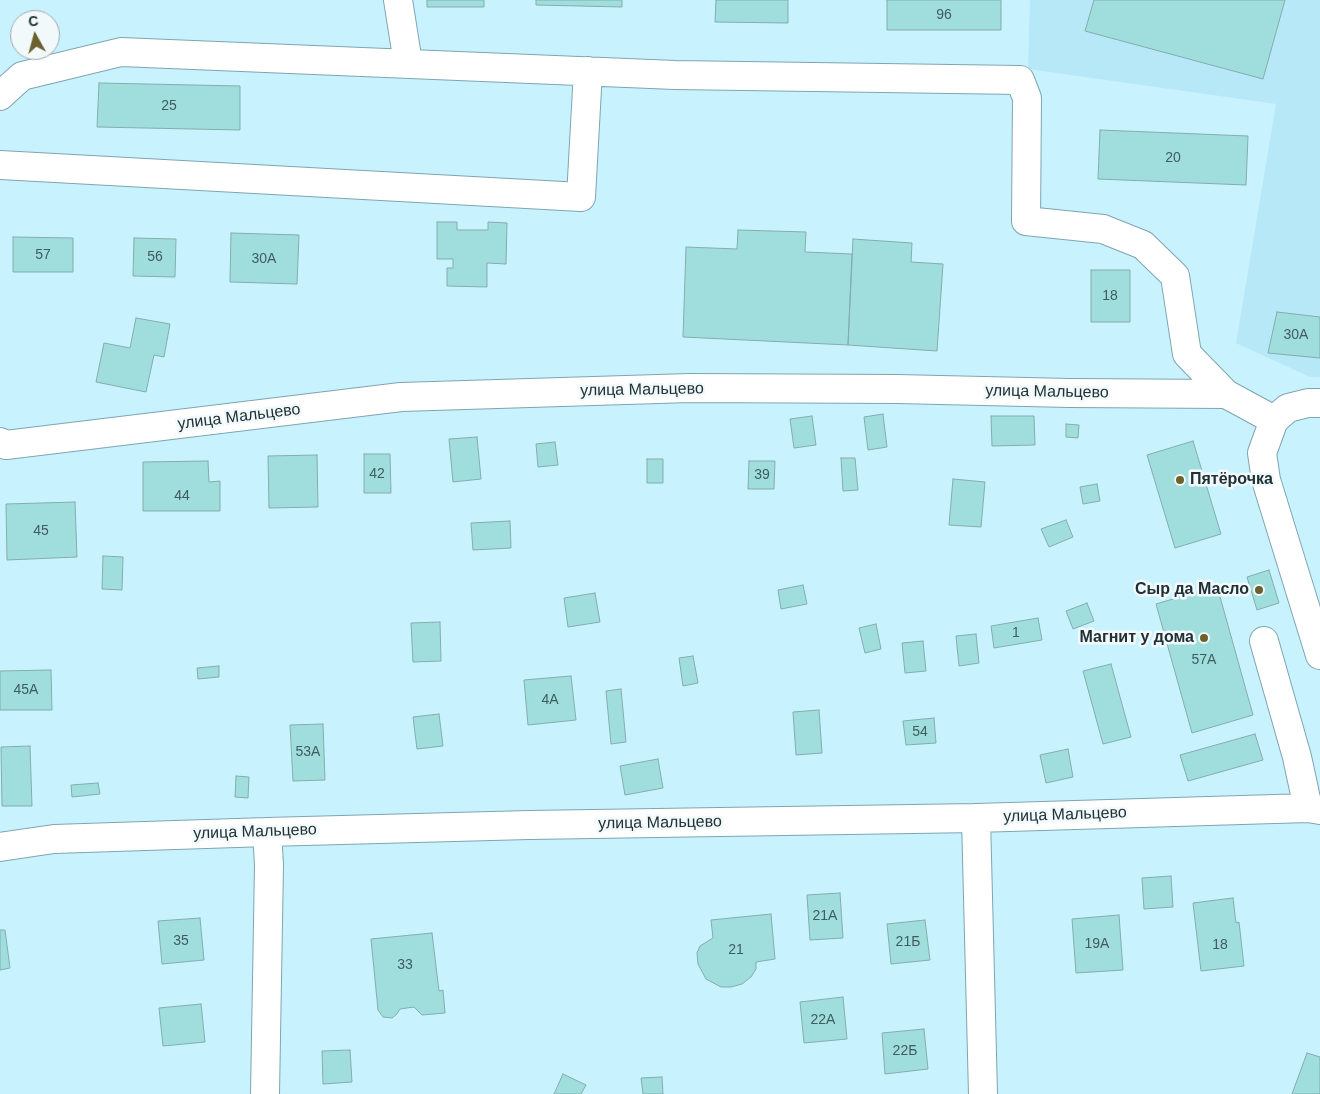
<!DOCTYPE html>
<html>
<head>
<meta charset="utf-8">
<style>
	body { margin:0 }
	#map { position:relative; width:1320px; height:1094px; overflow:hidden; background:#c9f2ff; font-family:Helvetica,sans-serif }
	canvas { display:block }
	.north { position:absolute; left:10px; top:10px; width:50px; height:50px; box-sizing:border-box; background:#f1f9fb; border:1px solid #9da9ac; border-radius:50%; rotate:353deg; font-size:14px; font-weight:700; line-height:20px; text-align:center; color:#203035 }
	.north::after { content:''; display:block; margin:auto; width:18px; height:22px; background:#6c612e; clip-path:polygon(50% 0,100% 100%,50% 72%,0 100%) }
</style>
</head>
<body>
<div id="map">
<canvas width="1320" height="1094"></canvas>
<div class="north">С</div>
</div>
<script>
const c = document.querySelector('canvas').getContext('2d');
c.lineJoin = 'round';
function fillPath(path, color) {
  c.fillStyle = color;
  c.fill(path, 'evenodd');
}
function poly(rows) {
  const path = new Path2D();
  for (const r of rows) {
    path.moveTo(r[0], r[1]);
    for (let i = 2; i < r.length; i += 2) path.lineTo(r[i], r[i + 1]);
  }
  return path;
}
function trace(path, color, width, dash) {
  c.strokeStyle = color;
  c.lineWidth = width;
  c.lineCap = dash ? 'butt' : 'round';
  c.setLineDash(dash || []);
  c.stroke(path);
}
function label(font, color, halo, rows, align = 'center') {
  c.font = font + ' Helvetica,sans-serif';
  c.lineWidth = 5;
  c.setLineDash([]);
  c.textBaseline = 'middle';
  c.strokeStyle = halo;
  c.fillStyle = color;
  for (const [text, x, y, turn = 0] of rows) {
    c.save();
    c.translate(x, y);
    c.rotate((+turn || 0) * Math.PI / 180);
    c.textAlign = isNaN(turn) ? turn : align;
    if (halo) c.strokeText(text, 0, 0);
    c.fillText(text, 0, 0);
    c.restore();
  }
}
const built = poly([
	[1030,0,1320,0,1320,377,1310,377,1236,343,1276,104,1028,69]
]);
const building = poly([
	[427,0,484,0,484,7,427,7,427,0],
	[536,0,622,0,622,7,536,5,536,0],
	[716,0,788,0,788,23,715,22,716,0],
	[887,0,1001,0,1001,30,887,30,887,0],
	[1094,0,1285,0,1263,79,1085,31,1094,0],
	[99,83,240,86,240,130,97,127,99,83],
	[1100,130,1248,136,1246,185,1098,179,1100,130],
	[437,222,457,222,457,230,488,230,488,222,507,223,506,264,487,263,487,287,447,286,447,268,453,268,453,259,437,259,437,222],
	[738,230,806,232,805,252,852,254,848,345,683,337,686,247,737,249,738,230],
	[231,233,299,235,297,284,230,282,231,233],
	[13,237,73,238,73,272,13,272,13,237],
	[134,238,176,239,175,277,133,276,134,238],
	[853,239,912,243,911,262,943,264,937,351,848,345,853,239],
	[1091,270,1130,270,1130,322,1091,322,1091,270],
	[1277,312,1320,317,1320,358,1268,353,1277,312],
	[136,318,170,324,164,357,154,355,146,392,96,382,104,343,130,348,136,318],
	[883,414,887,447,868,450,864,417,883,414],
	[812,416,816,445,794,448,790,419,812,416],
	[991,416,1034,416,1035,445,992,446,991,416],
	[1066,424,1079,425,1078,438,1066,437,1066,424],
	[477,437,481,479,453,482,449,439,477,437],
	[1193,441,1221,534,1175,548,1147,455,1193,441],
	[555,442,558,465,538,467,536,444,555,442],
	[364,454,390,454,391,493,364,493,364,454],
	[317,455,318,507,269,508,268,456,317,455],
	[841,458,855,458,858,490,843,491,841,458],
	[647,459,663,459,663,483,647,483,647,459],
	[208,461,209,482,220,481,220,511,143,511,143,462,208,461],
	[749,461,775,461,774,489,748,489,749,461],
	[953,479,985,482,981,527,949,525,953,479],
	[1097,484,1100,501,1083,504,1080,487,1097,484],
	[75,502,77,557,7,560,6,504,75,502],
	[1066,520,1073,537,1049,547,1041,529,1066,520],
	[510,521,511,548,473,550,471,523,510,521],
	[103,556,123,557,122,590,102,589,103,556],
	[1269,570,1279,603,1257,610,1247,577,1269,570],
	[803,585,807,604,781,609,778,590,803,585],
	[1217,586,1253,715,1192,733,1156,604,1217,586],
	[595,593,600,622,568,627,564,598,595,593],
	[1087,603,1094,621,1073,629,1066,611,1087,603],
	[1038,618,1042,640,994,648,991,626,1038,618],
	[440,622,441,661,413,662,411,623,440,622],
	[876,624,881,649,865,653,859,628,876,624],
	[976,634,979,663,959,666,956,636,976,634],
	[923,641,926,671,905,673,902,643,923,641],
	[693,656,698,683,683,686,679,658,693,656],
	[1111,664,1131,737,1103,744,1083,671,1111,664],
	[219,666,219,677,198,679,197,668,219,666],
	[51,670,52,710,0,710,0,671,51,670],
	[571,676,576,720,528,725,524,680,571,676],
	[621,689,626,742,611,744,606,691,621,689],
	[819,710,822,753,796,755,793,712,819,710],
	[439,714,443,746,417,749,413,717,439,714],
	[934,718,936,743,906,745,903,721,934,718],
	[323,724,325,780,293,781,290,725,323,724],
	[1255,734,1263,760,1188,781,1180,755,1255,734],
	[30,746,32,806,2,806,1,747,30,746],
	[1068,749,1073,777,1046,783,1040,755,1068,749],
	[658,759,663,788,625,795,620,766,658,759],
	[236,776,249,777,248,798,235,797,236,776],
	[98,783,100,794,72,797,71,785,98,783],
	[1171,876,1173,907,1144,909,1142,878,1171,876],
	[840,893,843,938,810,940,807,895,840,893],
	[1233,898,1236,923,1239,922,1244,966,1201,971,1193,903,1233,898],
	[771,914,775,959,756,962,756,969,751,977,742,984,731,987,721,987,706,979,698,964,697,953,700,946,713,938,711,920,771,914],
	[1119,915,1123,970,1076,973,1072,919,1119,915],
	[200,918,204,960,162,964,158,921,200,918],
	[925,920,930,960,891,964,887,924,925,920],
	[0,930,5,930,10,968,0,970,0,930],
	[432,933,439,991,443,990,445,1013,422,1015,414,1007,400,1009,397,1014,392,1018,383,1017,378,1010,371,939,432,933],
	[843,997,847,1039,804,1043,800,1002,843,997],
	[201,1004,205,1042,163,1046,159,1008,201,1004],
	[924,1029,928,1069,885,1074,882,1033,924,1029],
	[350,1050,352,1082,323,1084,322,1051,350,1050],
	[1307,1053,1320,1057,1320,1094,1292,1094,1307,1053],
	[563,1074,586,1085,581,1094,554,1094,563,1074],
	[662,1077,663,1094,643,1094,641,1078,662,1077]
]);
const minor = poly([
	[398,0,408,63],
	[0,96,22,76,121,52,675,75,1020,80,1027,98,1026,221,1103,229,1143,245,1175,276,1187,354,1226,394],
	[0,165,581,197,588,71],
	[1320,403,1308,403,1288,408,1274,420,1262,453,1266,480,1320,655],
	[0,442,6,445,401,397,690,388,897,389,1070,393,1226,394,1274,420],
	[1264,641,1297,757,1308,808],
	[976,818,983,1094],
	[0,847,54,839,267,832,529,825,976,818,1308,808,1320,810],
	[265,1094,269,865,267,832]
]);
const markers = [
	[1180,480,5,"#6c612e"],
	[1259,590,5,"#6c612e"],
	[1204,638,5,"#6c612e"]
];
const numberNames = [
	["96",944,15],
	["25",169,106],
	["20",1173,158],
	["57",43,255],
	["56",155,257],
	["30А",264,259],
	["18",1110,296],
	["30А",1296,335],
	["42",377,474],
	["39",762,475],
	["44",182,496],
	["45",41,531],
	["1",1016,633],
	["57А",1204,660],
	["45А",26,690],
	["4А",550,700],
	["54",920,732],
	["53А",308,752],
	["21А",825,916],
	["35",181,941],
	["21Б",908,942],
	["19А",1097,944],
	["18",1220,945],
	["21",736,950],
	["33",405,965],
	["22А",823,1020],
	["22Б",905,1051]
];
const streetNames = [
	["улица Мальцево",642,390,-1],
	["улица Мальцево",1047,392,1],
	["улица Мальцево",239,417,-7],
	["улица Мальцево",1065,815,-2],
	["улица Мальцево",660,823,-1],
	["улица Мальцево",255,832,-2]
];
const poiNames = [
	["Пятёрочка",1190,480,"left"],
	["Сыр да Масло",1249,590],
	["Магнит у дома",1194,638]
];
fillPath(built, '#b6e8f8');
fillPath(building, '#a0dedd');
trace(building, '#83adad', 1);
trace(minor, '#7ea5b1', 30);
trace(minor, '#fff', 28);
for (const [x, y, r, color] of markers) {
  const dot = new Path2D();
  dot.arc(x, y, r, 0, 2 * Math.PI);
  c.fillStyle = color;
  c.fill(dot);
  trace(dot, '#f1f9fb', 2);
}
label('14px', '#405c5f', null, numberNames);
label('16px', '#203035', '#f1f9fb', streetNames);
label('bold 16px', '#203035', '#f1f9fb', poiNames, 'right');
</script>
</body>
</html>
